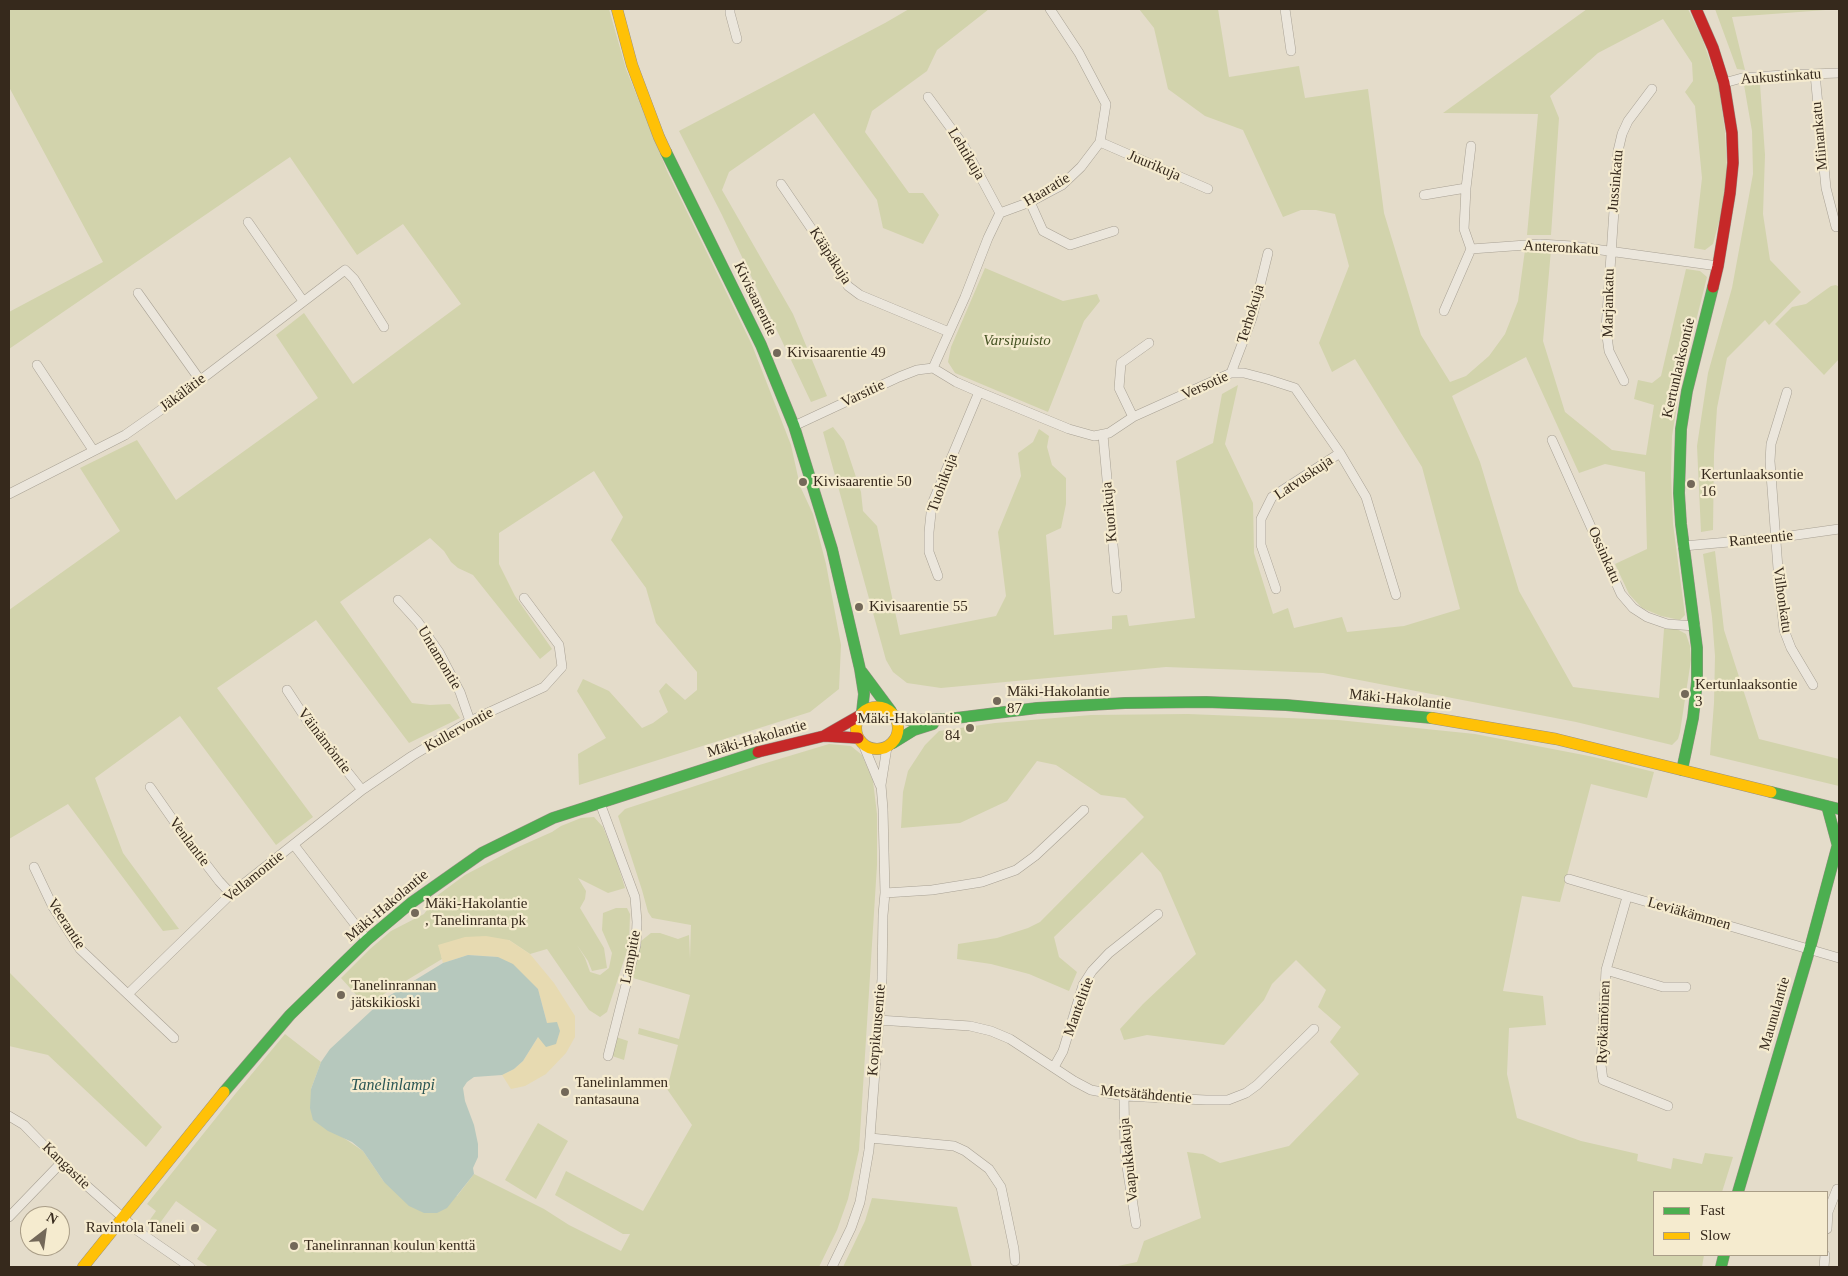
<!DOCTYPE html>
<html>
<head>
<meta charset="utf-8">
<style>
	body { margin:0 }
	#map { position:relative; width:1848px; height:1276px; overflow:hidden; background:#e4dcca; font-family:Georgia,serif }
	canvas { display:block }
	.frame { position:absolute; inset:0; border:10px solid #36291c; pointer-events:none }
	.legend { position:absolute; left:1653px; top:1191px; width:175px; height:65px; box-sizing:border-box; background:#f5ebcf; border:1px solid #a99d87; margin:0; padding:6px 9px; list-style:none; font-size:15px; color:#36291c }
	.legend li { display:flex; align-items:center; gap:10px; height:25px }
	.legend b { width:25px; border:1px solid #a99d87 }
	.north { position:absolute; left:20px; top:1206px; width:50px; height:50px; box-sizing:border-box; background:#f5ebcf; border:1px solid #a99d87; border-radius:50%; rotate:30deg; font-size:14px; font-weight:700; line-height:20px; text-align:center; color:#36291c }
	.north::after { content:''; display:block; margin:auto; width:18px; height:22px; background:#736859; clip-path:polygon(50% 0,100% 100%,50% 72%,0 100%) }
</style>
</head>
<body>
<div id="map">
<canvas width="1848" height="1276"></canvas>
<div class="frame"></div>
<ul class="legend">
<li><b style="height:6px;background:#4caf50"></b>Fast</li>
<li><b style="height:6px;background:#ffc107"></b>Slow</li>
</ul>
<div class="north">N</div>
</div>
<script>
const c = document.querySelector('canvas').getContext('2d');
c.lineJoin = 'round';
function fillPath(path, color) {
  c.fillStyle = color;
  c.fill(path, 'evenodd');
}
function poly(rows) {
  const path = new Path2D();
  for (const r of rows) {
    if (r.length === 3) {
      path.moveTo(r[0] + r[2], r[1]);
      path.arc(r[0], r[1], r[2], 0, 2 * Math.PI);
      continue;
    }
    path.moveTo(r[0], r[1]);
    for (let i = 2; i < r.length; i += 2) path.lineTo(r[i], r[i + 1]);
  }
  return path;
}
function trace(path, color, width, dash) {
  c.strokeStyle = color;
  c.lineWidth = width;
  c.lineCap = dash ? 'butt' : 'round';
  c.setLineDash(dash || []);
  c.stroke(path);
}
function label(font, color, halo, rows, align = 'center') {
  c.font = font + ' Georgia,serif';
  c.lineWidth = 4.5;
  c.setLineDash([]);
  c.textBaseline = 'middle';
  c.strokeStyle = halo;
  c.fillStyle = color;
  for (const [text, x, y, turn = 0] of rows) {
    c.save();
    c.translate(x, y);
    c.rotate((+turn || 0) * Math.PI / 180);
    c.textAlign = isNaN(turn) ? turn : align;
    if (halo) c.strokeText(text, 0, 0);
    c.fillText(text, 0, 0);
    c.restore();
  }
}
const green = poly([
	[9,9,609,9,626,69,667,171,752,345,791,445,800,486,813,514,826,564,841,645,839,689,810,712,579,785,578,754,606,738,577,691,583,679,609,691,642,728,653,723,668,712,659,691,666,683,685,700,697,690,697,672,656,623,646,588,611,540,623,517,594,471,499,533,499,564,515,596,552,649,540,659,473,575,458,568,451,562,444,551,430,538,340,602,412,703,430,705,450,704,460,718,409,743,316,620,217,688,313,817,276,845,180,716,95,778,123,853,179,929,163,931,68,804,9,839,9,610,120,531,80,468,137,440,176,500,318,398,276,335,304,313,353,384,461,304,403,224,357,255,290,157,9,349,9,312,103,262,9,87],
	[909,9,989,9,937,50,927,71,872,111,865,132,909,193,923,193,939,215,923,244,883,228,877,200,814,113,729,172,722,190,793,314,827,396,811,402,722,215,679,131,885,23],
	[1139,9,1218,9,1229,77,1299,66,1305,98,1368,89,1384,213,1421,335,1450,382,1466,376,1489,356,1505,334,1518,301,1525,250,1551,250,1543,341,1565,412,1612,450,1646,455,1654,405,1634,399,1638,380,1652,383,1661,376,1686,269,1700,271,1707,277,1681,381,1672,436,1671,475,1673,524,1685,615,1680,620,1661,616,1642,608,1629,594,1615,564,1647,549,1645,472,1605,464,1579,473,1526,357,1452,396,1480,462,1519,591,1573,687,1659,698,1664,629,1675,628,1686,634,1690,646,1691,660,1680,732,1678,739,1672,745,1576,722,1323,673,1166,667,941,688,907,683,893,672,886,660,823,432,833,427,844,441,861,492,863,511,877,526,900,635,996,616,1006,596,998,532,1021,476,1018,453,1033,442,1039,429,1049,436,1047,447,1052,465,1066,478,1066,504,1061,528,1046,535,1054,635,1112,629,1112,616,1127,615,1129,626,1195,618,1176,461,1213,443,1222,394,1238,385,1225,444,1253,503,1254,553,1273,614,1288,608,1294,628,1342,617,1347,632,1404,626,1460,609,1422,467,1355,359,1332,372,1319,343,1349,266,1335,214,1316,210,1301,210,1283,217,1243,130,1205,116,1168,89,1154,28],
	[1587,9,1688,9,1702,38,1719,87,1725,132,1727,172,1723,207,1713,244,1705,250,1694,248,1702,178,1695,106,1685,92,1693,81,1692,63,1663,19,1598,53,1550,96,1559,118,1551,235,1527,235,1538,114,1443,113],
	[1715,9,1839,9,1732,17,1745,70,1737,69],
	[1760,84,1765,155,1763,214,1770,260,1801,292,1769,325,1765,320,1727,358,1717,408,1714,454,1713,530,1701,532,1697,446,1708,373,1732,288,1753,174,1752,131,1744,85],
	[985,268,1063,301,1097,294,1100,301,1084,321,1048,412,955,373,948,362,951,347],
	[1836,285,1839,287,1839,359,1824,375,1775,324,1792,307,1806,304,1831,286],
	[1715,551,1724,630,1759,739,1839,759,1839,786,1710,755,1714,703,1715,656,1712,617,1703,554],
	[1188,714,1338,720,1475,734,1594,757,1654,772,1647,798,1591,784,1560,902,1522,896,1503,991,1543,996,1546,1025,1509,1028,1507,1074,1517,1118,1581,1141,1638,1154,1637,1161,1671,1169,1673,1158,1702,1164,1705,1153,1733,1157,1722,1192,1654,1192,1654,1255,1704,1255,1702,1267,1113,1267,1137,1262,1144,1241,1201,1218,1187,1152,1203,1154,1220,1163,1289,1146,1359,1074,1330,1042,1341,1027,1318,1007,1326,990,1296,960,1272,984,1264,1000,1224,1045,1147,1035,1124,1040,1120,1029,1143,1004,1196,954,1161,873,1142,852,1054,937,1059,957,1077,972,1069,991,1029,974,991,964,957,959,958,944,997,938,1028,928,1040,922,1144,817,1125,798,1101,795,1056,765,1037,761,1007,801,960,823,901,828,903,792,908,771,925,745,939,731,995,723,1091,715],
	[829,744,851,746,862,755,873,781,877,814,877,865,859,1150,848,1199,837,1230,819,1267,209,1267,197,1259,217,1230,176,1201,157,1227,149,1221,156,1211,147,1204,236,1093,285,1034,321,1062,311,1089,341,1136,363,1151,384,1182,457,1196,474,1174,544,1209,569,1225,621,1251,630,1234,623,1234,555,1195,566,1171,643,1211,692,1125,667,1089,678,1045,638,1034,639,1028,679,1039,690,995,633,978,641,941,651,933,660,933,678,939,689,935,690,959,691,925,652,918,648,912,642,890,618,816,625,809,756,766],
	[594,817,603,827,616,859,625,888,608,893,578,878,586,891,585,899,580,908,604,948,607,968,592,971,588,961,577,945,585,958,590,972,600,975,609,968,612,953,602,930,603,913,616,908,627,908,630,914,629,945,607,1012,600,1017,589,1010,547,949,530,954,509,940,439,945,442,959,384,994,369,1009,341,978,370,949,391,931,424,914,438,895,465,875,516,848,552,832,561,826,581,818],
	[9,972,162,1127,146,1147,48,1055,9,1046],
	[616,1037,628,1041,624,1060,612,1056],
	[538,1123,568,1141,536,1199,505,1180],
	[872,1198,957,1207,972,1267,843,1267,865,1221]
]);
const sand = poly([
	[486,936,509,940,530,954,554,983,575,1016,575,1037,566,1053,546,1074,525,1086,511,1089,502,1075,514,1069,523,1061,547,1023,538,989,498,957,468,955,443,963,438,945,465,937]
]);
const water = poly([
	[468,955,498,957,513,964,538,989,547,1023,557,1022,560,1031,556,1044,546,1047,538,1037,523,1061,514,1069,502,1075,474,1077,467,1082,463,1088,465,1101,474,1125,478,1144,478,1157,473,1168,474,1174,447,1208,437,1213,424,1213,409,1206,384,1182,363,1151,352,1142,328,1131,313,1120,310,1108,311,1089,321,1062,330,1049,384,999,443,963]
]);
const street = poly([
	[730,9,730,13,737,39],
	[1285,9,1291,51],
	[1815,74,1826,188,1836,227],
	[1724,83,1742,78,1783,75,1839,73],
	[928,97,964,146,1000,213],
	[1100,142,1208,189],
	[781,184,826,250,848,286,860,295,949,332],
	[1466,188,1471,146],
	[1424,195,1466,188,1464,229,1471,249],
	[1030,202,1043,231,1070,245,1114,231],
	[248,222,303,301],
	[138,293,200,380],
	[1444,311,1471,249,1540,244,1572,246,1718,266],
	[37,365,93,450],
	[933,368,956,382,979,392,1069,429,1094,436,1109,433,1133,417,1231,373,1244,373,1267,379,1295,388,1340,453,1366,497,1396,595],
	[933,368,965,297,988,238,1000,213,1030,202,1062,185,1081,167,1100,142,1106,104,1079,53,1050,9],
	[1231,373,1252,318,1268,253],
	[1624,381,1609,351,1606,329,1618,151,1622,134,1628,121,1652,89],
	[1787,392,1771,444,1770,461,1779,582,1784,630,1791,648,1813,685],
	[1133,417,1119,388,1121,363,1149,343],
	[794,426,899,377,917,370,933,368],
	[1103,435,1117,589],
	[1552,440,1621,594,1633,608,1647,617,1667,624,1695,626],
	[9,494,125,435,165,407,345,270,354,279,384,327],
	[1683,546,1775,538,1839,529],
	[938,576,929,552,929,532,932,504,979,392],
	[1276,589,1261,545,1261,519,1272,497,1340,453],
	[398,600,418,622,439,652,460,692,470,721],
	[287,690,310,725,362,790],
	[863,744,880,785],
	[150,787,185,837,219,881,231,894],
	[600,803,635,897,637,922,636,945,608,1056],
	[294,845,367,940],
	[34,867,53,907,80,949,174,1038],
	[1569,879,1839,958],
	[885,893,932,890,982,882,1016,870,1035,856,1084,810],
	[1627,897,1606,970,1601,1065,1603,1080,1668,1106],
	[1606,970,1663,987,1686,987],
	[129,993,231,894,362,790,412,756,470,721,544,687,562,667,559,645,524,598],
	[878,1020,970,1026,991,1031,1010,1039,1074,1081,1091,1090,1124,1096,1206,1100,1228,1100,1246,1093,1257,1085,1314,1029],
	[1054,1067,1063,1051,1083,985,1092,971,1109,953,1158,914],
	[1124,1096,1125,1154,1136,1224],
	[9,1116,24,1125,61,1163,138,1231,190,1267],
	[870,1138,954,1146,965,1151,989,1169,1001,1187,1014,1249,1015,1261],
	[9,1217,61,1163],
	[1827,1229,1828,1212,1837,1189],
	[832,1267,851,1228,860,1202,869,1150,882,979,883,915,885,893,883,809,881,785,887,747],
	[1824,1267,1825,1255]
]);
const fast = poly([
	[666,152,761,345,794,426,832,549,860,669,864,694,862,712],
	[862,672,891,711],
	[895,716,909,720,948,719,1037,708,1125,703,1206,702,1286,705,1432,718],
	[893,743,914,730,933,724],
	[1682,770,1693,718,1697,682,1697,648,1681,524,1679,493,1681,429,1687,391,1713,287],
	[1771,792,1839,809],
	[1827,806,1837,843],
	[224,1092,290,1015,367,940,411,903,482,853,553,818,758,752],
	[1738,1192,1810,948,1839,840],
	[1721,1267,1724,1255]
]);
const slow = poly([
	[617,9,632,65,659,137,666,152],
	[877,728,21],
	[1432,718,1556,739,1771,792],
	[83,1267,224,1092]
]);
const jam = poly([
	[1696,9,1713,48,1724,83,1732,133,1733,163,1730,193,1718,266,1713,287],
	[824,736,859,716],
	[758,752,824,736,858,738]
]);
const markers = [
	[777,353,5,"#736859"],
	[803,482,5,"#736859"],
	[1691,484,5,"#736859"],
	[859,607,5,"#736859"],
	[1685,694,5,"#736859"],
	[997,701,5,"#736859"],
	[970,728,5,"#736859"],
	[415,913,5,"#736859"],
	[341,995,5,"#736859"],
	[565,1092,5,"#736859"],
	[195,1228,5,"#736859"],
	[294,1246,5,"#736859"]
];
const streetNames = [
	["Aukustinkatu",1781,77,-4],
	["Miinankatu",1820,136,-95],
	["Lehtikuja",966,154,59],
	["Juurikuja",1154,166,23],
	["Jussinkatu",1616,181,-85],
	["Haaratie",1047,190,-31],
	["Anteronkatu",1561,248,3],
	["Kääpäkuja",830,256,57],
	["Kivisaarentie",755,299,64],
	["Marjankatu",1609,303,-89],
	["Terhokuja",1251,314,-73],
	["Kertunlaaksontie",1679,368,-77],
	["Versotie",1205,386,-24],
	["Jäkälätie",183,393,-37],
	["Varsitie",863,394,-25],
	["Latvuskuja",1304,478,-34],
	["Tuohikuja",943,483,-70],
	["Kuorikuja",1110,512,-95],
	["Ranteentie",1761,539,-6],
	["Ossinkatu",1604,555,66],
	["Vilhonkatu",1782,600,82],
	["Untamontie",439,658,59],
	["Mäki-Hakolantie",1400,700,6],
	["Kullervontie",459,730,-29],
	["Mäki-Hakolantie",757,739,-16],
	["Väinämöntie",324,741,53],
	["Venlantie",189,842,53],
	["Vellamontie",254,877,-39],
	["Mäki-Hakolantie",387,906,-40],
	["Leviäkämmen",1689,914,16],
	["Veerantie",66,924,57],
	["Lampitie",631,957,-79],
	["Mantelitie",1079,1007,-70],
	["Maunulantie",1775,1014,-74],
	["Ryökämöinen",1604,1022,-88],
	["Korpikuusentie",877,1030,-85],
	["Metsätähdentie",1146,1095,5],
	["Vaapukkakuja",1129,1160,-96],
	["Kangastie",66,1166,44]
];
const parkNames = [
	["Varsipuisto",1017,341]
];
const poiNames = [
	["Kivisaarentie 49",787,353],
	["Kertunlaaksontie",1701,475],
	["16",1701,492],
	["Kivisaarentie 50",813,482],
	["Kivisaarentie 55",869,607],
	["Kertunlaaksontie",1695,685],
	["3",1695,702],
	["Mäki-Hakolantie",1007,692],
	["87",1007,709],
	["Mäki-Hakolantie",960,719,"right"],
	["84",960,736,"right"],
	["Mäki-Hakolantie",425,904],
	[", Tanelinranta pk",425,921],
	["Tanelinrannan",351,986],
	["jätskikioski",351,1003],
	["Tanelinlammen",575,1083],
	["rantasauna",575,1100],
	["Ravintola Taneli",185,1228,"right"],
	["Tanelinrannan koulun kenttä",304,1246]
];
const waterNames = [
	["Tanelinlampi",393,1086]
];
fillPath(green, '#d2d3ac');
fillPath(sand, '#e7dab1');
fillPath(water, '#b6c8bd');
trace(street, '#a8a194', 10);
trace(fast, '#989084', 12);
trace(slow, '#989084', 12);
trace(jam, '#989084', 12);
trace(street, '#ebe6dc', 9);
trace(fast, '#4caf50', 11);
trace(slow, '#ffc107', 11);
trace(jam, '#c62828', 11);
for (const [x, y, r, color] of markers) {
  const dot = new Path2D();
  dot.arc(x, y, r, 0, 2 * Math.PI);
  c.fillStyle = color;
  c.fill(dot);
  trace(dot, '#f5ebcf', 2);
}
label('15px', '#36291c', '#f5ebcf', streetNames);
label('italic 15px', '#455223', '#f5ebcf', parkNames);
label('15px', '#36291c', '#f5ebcf', poiNames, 'left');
label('italic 16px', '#2b5654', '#f5ebcf', waterNames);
</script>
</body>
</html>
